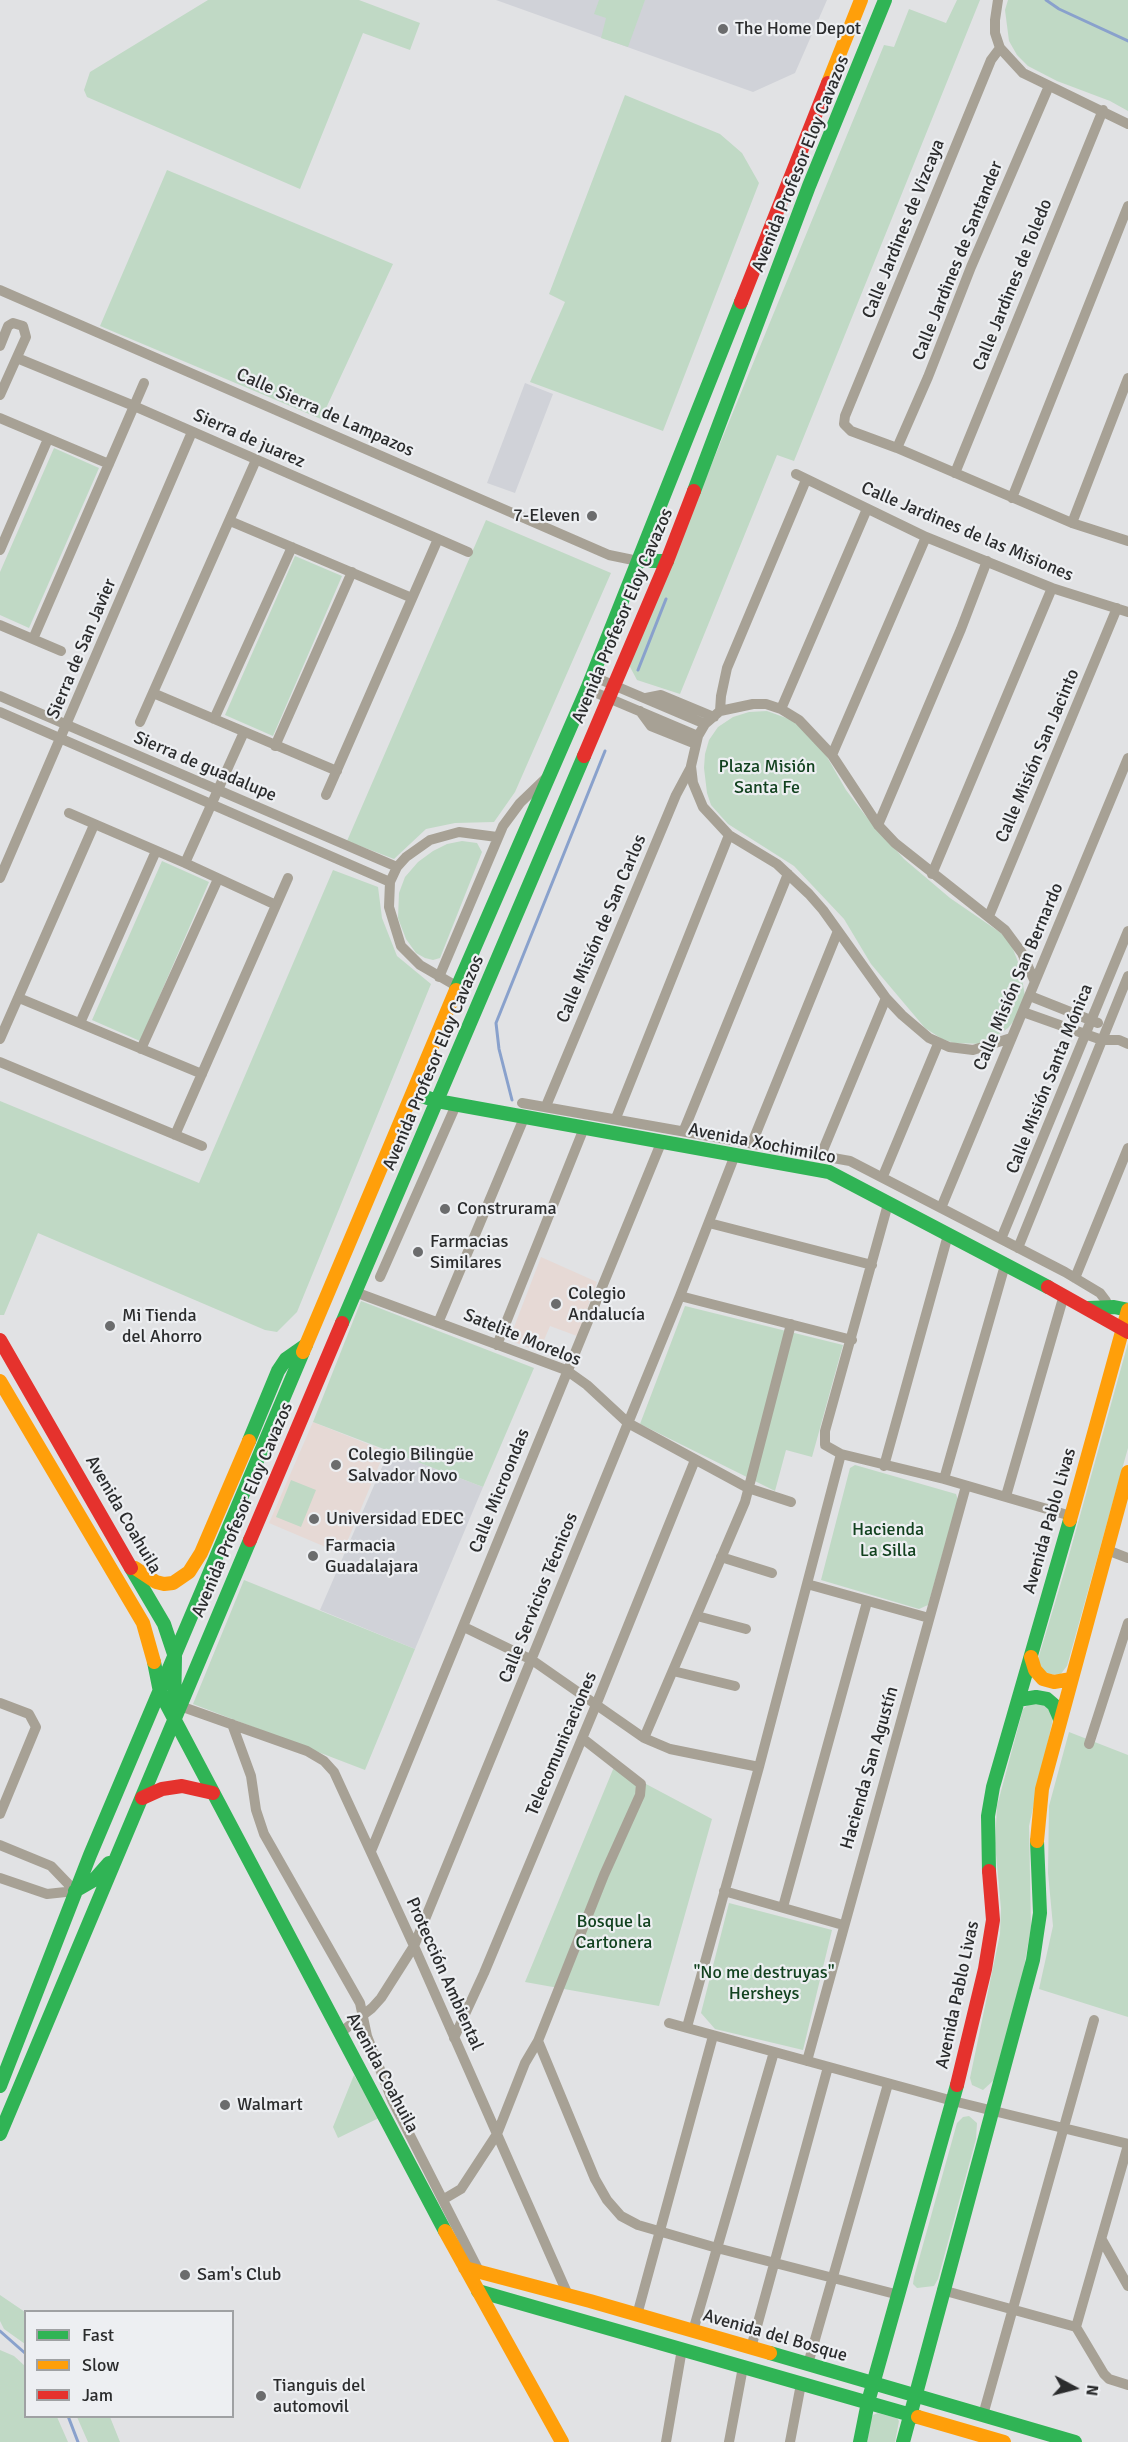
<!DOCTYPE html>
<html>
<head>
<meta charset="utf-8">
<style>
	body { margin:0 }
	#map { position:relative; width:1128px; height:2442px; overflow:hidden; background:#e1e2e4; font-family:Signika,sans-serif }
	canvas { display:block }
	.legend { position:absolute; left:24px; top:2310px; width:210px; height:108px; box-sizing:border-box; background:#edeff2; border:2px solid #9fa1a3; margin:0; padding:8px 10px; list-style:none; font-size:18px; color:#2b2c2d }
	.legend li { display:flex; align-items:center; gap:12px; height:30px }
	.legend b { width:30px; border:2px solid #9fa1a3 }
	.north { position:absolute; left:1044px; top:2358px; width:60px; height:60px; -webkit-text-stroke:4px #edeff2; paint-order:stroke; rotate:97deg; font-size:16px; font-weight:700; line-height:24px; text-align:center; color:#2b2c2d }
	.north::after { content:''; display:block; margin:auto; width:21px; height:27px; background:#2b2c2d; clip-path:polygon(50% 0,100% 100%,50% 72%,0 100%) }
</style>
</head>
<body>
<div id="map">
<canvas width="1128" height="2442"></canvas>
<ul class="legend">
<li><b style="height:8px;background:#30b455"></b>Fast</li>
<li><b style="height:8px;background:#ff9f0a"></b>Slow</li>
<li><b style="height:8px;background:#e5322d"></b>Jam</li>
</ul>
<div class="north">N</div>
</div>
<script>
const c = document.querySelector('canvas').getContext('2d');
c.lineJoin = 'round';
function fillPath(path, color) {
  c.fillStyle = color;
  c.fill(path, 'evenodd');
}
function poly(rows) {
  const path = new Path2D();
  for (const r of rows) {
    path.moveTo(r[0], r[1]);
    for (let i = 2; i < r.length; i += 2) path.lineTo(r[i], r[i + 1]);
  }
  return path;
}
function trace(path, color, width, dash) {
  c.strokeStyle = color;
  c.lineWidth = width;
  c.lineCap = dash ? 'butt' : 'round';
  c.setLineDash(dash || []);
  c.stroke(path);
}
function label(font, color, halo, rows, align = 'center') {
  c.font = font + ' Signika,sans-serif';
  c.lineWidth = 4.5;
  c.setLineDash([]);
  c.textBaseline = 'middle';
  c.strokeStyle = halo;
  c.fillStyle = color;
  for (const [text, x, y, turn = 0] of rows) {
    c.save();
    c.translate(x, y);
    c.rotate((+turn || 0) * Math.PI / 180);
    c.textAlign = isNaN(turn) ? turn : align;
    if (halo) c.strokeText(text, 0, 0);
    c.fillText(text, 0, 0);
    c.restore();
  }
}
const built = poly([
	[496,0,827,0,795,73,753,92],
	[525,383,553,394,515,493,487,483],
	[389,1451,483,1487,415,1649,320,1610]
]);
const education = poly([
	[541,1257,597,1282,577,1336,550,1326,539,1352,509,1340],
	[313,1422,385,1451,342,1554,269,1523]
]);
const green = poly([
	[208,0,359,0,420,23,410,50,363,33,300,189,87,97,84,90,90,72],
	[599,0,645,0,628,47,601,38,606,18,594,14],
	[957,0,980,0,794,461,777,455,680,694,637,680,629,665,884,45,894,47,909,9,946,23],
	[1008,0,1128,0,1128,111,1110,101,1057,81,1028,66,1017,55,1009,41,1005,10],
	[625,95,720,134,742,153,759,183,663,431,530,382,565,302,549,294],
	[167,170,393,264,321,419,100,326],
	[54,448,99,468,29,628,0,615,0,572],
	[486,520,611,573,515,792,494,822,455,823,426,829,394,859,347,841],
	[295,556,342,576,273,736,225,715],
	[767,711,789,719,808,732,823,750,846,790,865,815,904,859,950,898,1001,933,1011,944,1020,967,1025,996,1017,1017,1008,1028,991,1040,985,1044,954,1043,942,1039,925,1028,871,964,844,919,794,866,728,824,711,805,707,793,704,768,705,754,709,740,718,727,733,717,749,712],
	[462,841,477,843,482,852,440,958,433,960,425,958,416,953,406,939,398,918,399,893,405,877,418,862,433,851,447,844],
	[162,861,209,882,140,1041,92,1020],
	[333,870,378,887,382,918,397,956,431,984,297,1312,277,1332,265,1330,38,1233,4,1315,0,1315,0,1101,199,1183],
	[361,1301,534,1368,483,1487,313,1422],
	[685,1306,843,1345,812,1457,786,1450,775,1491,640,1424],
	[1128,1343,1128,1448,1067,1666,1060,1675,1043,1673,1038,1660,1039,1656,1066,1566],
	[855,1465,956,1494,958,1500,928,1605,919,1609,821,1580,850,1468],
	[291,1480,316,1490,301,1527,276,1517],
	[244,1580,415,1649,365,1770,193,1704],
	[1030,1703,1047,1705,1053,1719,1029,1826,1031,1927,1023,1973,994,2080,983,2090,972,2085,970,2078,1000,1934,1001,1909,995,1843,997,1806,1023,1709],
	[1069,1732,1128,1755,1128,2017,1039,1989,1053,1926,1048,1873,1049,1806],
	[614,1767,712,1819,659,2006,525,1982],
	[729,1903,832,1930,803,2050,715,2029,701,2013],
	[354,2075,379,2118,338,2138,333,2127],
	[969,2116,977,2123,976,2139,938,2279,934,2286,917,2288,913,2284,914,2277,957,2123,963,2117],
	[0,2295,25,2312,25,2344,4,2329,0,2321],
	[0,2350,14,2356,25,2366,26,2416,57,2417,68,2442,0,2442],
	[878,2413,897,2418,899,2421,895,2442,867,2442,871,2419,873,2415],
	[77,2417,110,2417,120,2442,88,2442]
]);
const stream = poly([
	[1046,0,1059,9,1128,41],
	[638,670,666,599],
	[512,1100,499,1049,496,1023,605,751],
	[0,2331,26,2354],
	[68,2416,78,2442]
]);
const street = poly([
	[998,0,995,20,995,33,1000,48,1023,73,1128,124],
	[1000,48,991,60,845,416,844,424,851,431,897,448,1072,523,1128,541],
	[0,290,609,555,638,561],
	[0,346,8,326,13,323,23,326,26,337,0,395],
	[17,358,134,406,468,552],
	[0,418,109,464],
	[897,448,928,377,971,267,1049,86],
	[955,473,1103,110],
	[796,474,926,537,1052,588,1128,612],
	[1012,498,1128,206],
	[230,521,412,598],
	[1072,523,1128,378],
	[0,550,48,439],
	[0,625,61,651],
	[33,639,144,383],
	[592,676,705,724],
	[587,689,698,736],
	[153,693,337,771],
	[0,696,397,867],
	[646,698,661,695,714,717],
	[781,709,867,509],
	[640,711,651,726,696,744],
	[720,711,721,696,727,668,806,480],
	[0,712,390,882],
	[214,719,292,547],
	[140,722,256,460],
	[275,746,352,572],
	[832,755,926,537],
	[326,795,438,539],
	[69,813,185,863,276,905],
	[878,825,961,629,987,561],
	[185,863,244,732],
	[932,874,1052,588],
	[0,878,192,432],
	[989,916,1117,608],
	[439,977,503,826,520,803,545,779],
	[458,987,420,965,401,946,389,907,390,882,397,867,406,857,430,840,459,832,497,837],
	[1030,996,1098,1023],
	[19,998,202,1074],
	[1023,1012,1102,1040,1119,1040,1128,1044],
	[80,1023,156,851],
	[1011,1038,973,1050,949,1047,929,1038,902,1015,886,998,823,910,809,894,777,864,729,835,703,807,693,783,691,766,698,736,705,724,720,711,753,704,766,704,781,709,799,720,832,755,878,825,895,843,1005,930,1022,953,1035,982],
	[0,1039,94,825],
	[141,1049,218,879],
	[0,1062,202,1146],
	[522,1103,850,1161,1065,1272,1100,1293,1106,1301,1103,1313],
	[546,1106,676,795,691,767],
	[616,1118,729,835],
	[684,1130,788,874],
	[175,1135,288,878],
	[752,1143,838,931],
	[821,1155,886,998],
	[883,1176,938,1044],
	[888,1204,825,1431,825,1445,841,1454,944,1479,1071,1516],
	[941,1208,1128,758],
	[709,1223,872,1265],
	[1001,1239,1128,931],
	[1018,1248,1128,976],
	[380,1277,456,1105],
	[1075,1278,1128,1148],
	[355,1292,566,1370,587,1385,628,1423,748,1488,791,1502],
	[680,1296,852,1340],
	[438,1323,524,1118],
	[497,1345,584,1128],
	[884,1466,948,1235],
	[944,1479,1005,1265],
	[1006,1496,1064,1295],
	[1107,1550,1128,1558],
	[721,1557,772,1573],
	[807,1584,929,1618],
	[697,1616,746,1629],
	[464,1627,532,1660,644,1738,670,1749,759,1767],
	[673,1671,735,1686],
	[0,1703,29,1714,36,1727,0,1814],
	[180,1706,307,1751,324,1761,334,1772,414,1946,568,2295],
	[232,1724,251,1776,256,1810,264,1834,360,2003,367,2036,392,2100,479,2271],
	[644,1738,745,1502,791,1324],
	[1089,1744,1128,1623],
	[0,1845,51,1866,75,1891,47,1894,0,1878],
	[371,1851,661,1143],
	[724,1891,843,1925],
	[783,1907,867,1602],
	[669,2023,953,2101,1128,2144],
	[687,2027,759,1767,841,1454],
	[340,2033,372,2008,381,1998,414,1946,680,1296,735,1155],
	[454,2038,484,1973,596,1705,695,1460],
	[538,2041,595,2179,607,2200,621,2216,638,2225,717,2248,899,2295],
	[807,2061,966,1486],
	[444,2199,461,2189,497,2134,525,2063,538,2041,604,1875,640,1795,641,1784,582,1738],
	[1102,2240,1128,2286],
	[942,2290,1076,2327,1104,2374,1109,2379,1128,2385],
	[637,2315,713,2036],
	[1076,2327,1128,2145],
	[693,2331,774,2052],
	[751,2348,828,2067],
	[808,2364,888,2084],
	[983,2415,1094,2020],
	[666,2442,682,2349],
	[729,2442,743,2367],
	[790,2442,801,2384]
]);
const fast = poly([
	[694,491,809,186,885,0],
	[638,561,667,561],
	[456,990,587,689,741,302],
	[413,1093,437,1101,829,1172,1048,1287],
	[1088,1308,1114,1307,1128,1310],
	[342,1323,584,756],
	[249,1441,278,1371,286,1359,306,1345],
	[131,1568,164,1624,175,1657,174,1713],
	[154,1662,160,1692,445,2231],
	[1018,1700,1036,1697,1047,1699,1054,1705,1060,1719],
	[989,1871,988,1816,993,1787,1070,1520],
	[75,1891,94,1880,109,1863],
	[0,2086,90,1855,303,1352],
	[0,2134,250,1540],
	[478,2291,918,2417],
	[770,2353,1075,2442],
	[860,2442,868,2402,957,2085],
	[903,2442,1033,1960,1040,1913,1037,1841]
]);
const slow = poly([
	[828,83,861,0],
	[303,1352,456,990],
	[0,1381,143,1623,154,1662],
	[1070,1520,1128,1310],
	[135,1568,156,1582,164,1584,173,1583,189,1572,201,1553,249,1441],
	[1031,1657,1035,1670,1043,1679,1054,1682,1071,1679],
	[1037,1841,1042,1789,1128,1472],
	[445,2231,562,2442],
	[465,2268,590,2301,770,2353],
	[918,2417,1004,2442]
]);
const jam = poly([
	[741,302,828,83],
	[584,756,667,561,694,491],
	[1048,1287,1128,1332],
	[0,1340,131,1568],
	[250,1540,342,1323],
	[142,1798,162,1789,182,1786,213,1793],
	[957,2085,985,1969,993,1920,989,1871]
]);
const markers = [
	[723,29,6,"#6b6c6d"],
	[592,516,6,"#6b6c6d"],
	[445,1209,6,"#6b6c6d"],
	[418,1252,6,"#6b6c6d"],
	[556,1304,6,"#6b6c6d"],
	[110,1326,6,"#6b6c6d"],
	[336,1465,6,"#6b6c6d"],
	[314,1519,6,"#6b6c6d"],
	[313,1556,6,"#6b6c6d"],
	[225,2105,6,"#6b6c6d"],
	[185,2275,6,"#6b6c6d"],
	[261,2396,6,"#6b6c6d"]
];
const poiNames = [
	["The Home Depot",735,29],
	["7-Eleven",580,516,"right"],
	["Construrama",457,1209],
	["Farmacias",430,1242],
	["Similares",430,1263],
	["Colegio",568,1294],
	["Andalucía",568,1315],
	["Mi Tienda",122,1316],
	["del Ahorro",122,1337],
	["Colegio Bilingüe",348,1455],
	["Salvador Novo",348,1476],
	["Universidad EDEC",326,1519],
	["Farmacia",325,1546],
	["Guadalajara",325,1567],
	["Walmart",237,2105],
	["Sam's Club",197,2275],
	["Tianguis del",273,2386],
	["automovil",273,2407]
];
const streetNames = [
	["Avenida Profesor Eloy Cavazos",801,164,-68],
	["Calle Jardines de Vizcaya",904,229,-68],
	["Calle Jardines de Santander",958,261,-68],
	["Calle Jardines de Toledo",1013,285,-68],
	["Calle Sierra de Lampazos",325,413,24],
	["Sierra de juarez",249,439,24],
	["Calle Jardines de las Misiones",967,532,23],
	["Avenida Profesor Eloy Cavazos",623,616,-67],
	["Sierra de San Javier",82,649,-67],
	["Calle Misión San Jacinto",1038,756,-67],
	["Sierra de guadalupe",205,767,23],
	["Calle Misión de San Carlos",602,929,-67],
	["Calle Misión San Bernardo",1019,977,-67],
	["Avenida Profesor Eloy Cavazos",434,1063,-67],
	["Calle Misión Santa Mónica",1050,1079,-68],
	["Avenida Xochimilco",762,1144,11],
	["Satelite Morelos",522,1338,22],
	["Calle Microondas",500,1491,-68],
	["Avenida Profesor Eloy Cavazos",243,1510,-67],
	["Avenida Coahuila",123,1515,60],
	["Avenida Pablo Livas",1050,1521,-74],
	["Calle Servicios Técnicos",539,1598,-68],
	["Telecomunicaciones",562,1744,-67],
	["Hacienda San Agustín",870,1768,-74],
	["Protección Ambiental",444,1974,66],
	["Avenida Pablo Livas",958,1995,-78],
	["Avenida Coahuila",382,2073,62],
	["Avenida del Bosque",775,2336,16]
];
const parkNames = [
	["Plaza Misión",767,767],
	["Santa Fe",767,788],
	["Hacienda",888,1530],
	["La Silla",888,1551],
	["Bosque la",614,1922],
	["Cartonera",614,1943],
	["\"No me destruyas\"",764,1973],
	["Hersheys",764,1994]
];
fillPath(built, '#d0d2d8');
fillPath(education, '#e6d9d5');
fillPath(green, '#c0d9c5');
trace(stream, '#89a1cc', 3);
trace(street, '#a7a195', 10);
trace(fast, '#30b455', 14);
trace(slow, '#ff9f0a', 14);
trace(jam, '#e5322d', 14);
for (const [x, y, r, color] of markers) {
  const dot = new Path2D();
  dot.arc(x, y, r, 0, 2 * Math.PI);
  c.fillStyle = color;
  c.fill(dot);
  trace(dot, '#edeff2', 2);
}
label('18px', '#2b2c2d', '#edeff2', poiNames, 'left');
label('18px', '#2b2c2d', '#edeff2', streetNames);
label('18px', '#12421f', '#edeff2', parkNames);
</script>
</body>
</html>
